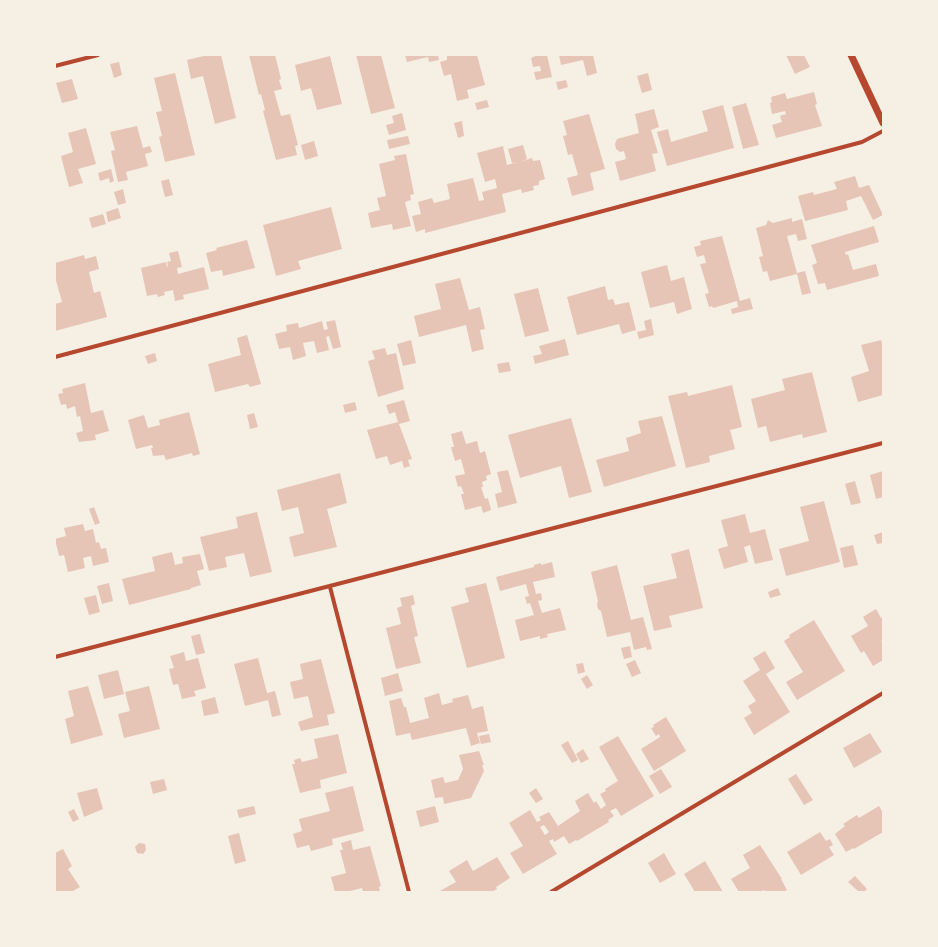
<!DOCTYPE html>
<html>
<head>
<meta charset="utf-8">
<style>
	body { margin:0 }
	#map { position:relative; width:938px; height:947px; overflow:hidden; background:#f6efe4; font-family:Signika,sans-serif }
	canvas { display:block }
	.frame { position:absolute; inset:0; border:56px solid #f6efe4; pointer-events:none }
</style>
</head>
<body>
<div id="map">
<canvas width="938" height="947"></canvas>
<div class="frame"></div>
</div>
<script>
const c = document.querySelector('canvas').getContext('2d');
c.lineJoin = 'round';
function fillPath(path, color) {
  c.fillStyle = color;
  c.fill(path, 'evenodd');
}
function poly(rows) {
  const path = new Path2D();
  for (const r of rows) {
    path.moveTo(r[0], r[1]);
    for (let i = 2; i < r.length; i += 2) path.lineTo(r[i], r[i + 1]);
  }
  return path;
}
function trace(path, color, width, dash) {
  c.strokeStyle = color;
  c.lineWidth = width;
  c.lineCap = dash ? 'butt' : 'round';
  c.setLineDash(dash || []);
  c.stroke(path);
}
const building = poly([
	[208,55,221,55,236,118,215,124,203,76,191,79,187,60],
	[249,55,275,55,281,79,279,80,282,89,274,91,281,116,290,114,298,145,295,146,297,155,276,160,263,111,265,110,261,94,259,95],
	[356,55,381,55,395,108,371,114],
	[405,55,438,55,439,60,429,62,428,57,407,62],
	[452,55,477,55,485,85,467,90,469,98,457,101,451,74,444,76,440,62,447,60,447,56],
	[538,55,547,55,552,77,536,80,534,72,541,71,540,66,533,67,531,58],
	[559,55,593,55,597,73,587,76,583,60,561,65],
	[786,55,804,55,810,67,795,74],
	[330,56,342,104,317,110,311,88,301,91,295,65],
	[119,62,122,75,114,78,110,64],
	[175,73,195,155,165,162,159,137,162,136,156,112,162,111,154,78],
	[648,73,652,90,642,93,637,76],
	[72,79,78,99,62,103,56,83],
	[566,80,568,87,558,90,556,82],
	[814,92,817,104,815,105,822,126,776,138,772,125,782,122,780,116,786,114,785,111,772,114,770,103,772,102,771,97,785,93,787,99],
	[487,100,489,107,477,110,475,103],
	[746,103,759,145,743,149,732,107],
	[723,105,734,148,667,166,657,132,668,129,671,142,708,131,702,111],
	[654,109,659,127,651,130,658,153,652,154,656,171,620,181,615,162,626,159,624,151,620,152,616,149,615,144,617,139,639,133,635,114],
	[402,113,406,130,389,135,386,125,394,123,392,116],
	[589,114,605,169,590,173,594,190,572,196,567,178,578,175,572,154,568,155,563,136,567,135,563,121],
	[462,121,464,136,458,138,454,123],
	[137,126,143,148,150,146,152,152,145,154,148,166,126,172,128,180,118,182,111,151,115,150,110,132],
	[86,128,96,164,78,169,83,183,69,187,61,156,73,152,68,133],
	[408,136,410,144,389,149,387,140],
	[314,141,318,156,305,160,301,145],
	[523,145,527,159,520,162,532,158,533,161,540,160,545,179,539,181,539,185,533,186,534,190,522,193,521,189,502,194,506,212,425,233,425,229,416,232,412,216,421,214,418,202,432,198,434,203,450,199,447,184,473,178,479,201,484,200,482,192,497,188,495,179,485,182,477,153,503,146,507,165,518,162,512,163,508,149],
	[406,154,414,194,410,195,411,200,405,202,411,226,393,230,392,224,371,228,368,213,380,210,377,198,386,196,379,164,395,160,394,156],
	[111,169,114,181,110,183,109,178,100,181,98,173],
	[855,176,859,188,869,185,883,215,873,220,861,196,846,201,848,210,805,221,798,196,813,192,814,195,837,189,834,182],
	[169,179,173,195,165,197,161,181],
	[123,189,126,203,118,205,114,192],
	[331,207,342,249,298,261,301,269,276,276,263,225],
	[118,208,121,218,108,222,106,212],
	[103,214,106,224,92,228,89,218],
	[792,218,792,222,802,219,807,239,798,241,796,234,787,236,797,273,805,271,811,293,802,295,797,274,770,281,767,271,763,272,759,257,763,256,756,228,766,225,768,220,773,223],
	[874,226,879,242,845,252,846,255,848,254,853,270,876,264,879,276,827,290,825,283,818,284,812,265,817,263,811,245],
	[722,236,740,301,750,298,753,309,732,314,731,309,738,307,737,301,713,308,712,306,709,307,705,294,709,293,700,264,706,263,704,255,697,257,694,247,701,245,700,241],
	[247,240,255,268,223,276,222,270,211,272,206,253,217,250,216,248],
	[178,251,182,267,177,268,178,274,204,267,209,289,183,295,184,299,175,301,173,290,164,292,165,295,158,297,157,294,147,296,141,268,166,262,167,267,168,266,167,262,171,261,169,253],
	[84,255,85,259,96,256,99,269,89,272,94,293,100,291,107,317,55,331,55,304,62,302,55,277,55,263],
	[667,265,671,281,684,277,692,309,677,314,674,302,650,308,641,272],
	[460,278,469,310,480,307,485,329,480,330,484,349,472,352,466,325,419,337,414,316,441,309,435,284],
	[605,286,608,300,613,299,615,305,629,302,636,330,622,334,619,324,577,335,567,297],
	[538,288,549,331,525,337,514,294],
	[651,319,654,335,639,339,637,332,646,330,644,321],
	[335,320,341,347,333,349,329,336,326,337,329,350,317,353,314,341,303,343,306,356,293,360,290,347,279,349,275,334,287,331,286,325,298,323,299,328,322,321,324,330,328,329,326,322],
	[247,335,261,384,250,387,248,384,215,392,208,364,241,355,237,338],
	[565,339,569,355,535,364,533,356,542,354,539,346],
	[411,340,416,363,403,366,397,344],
	[881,340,883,346,883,395,858,402,851,377,869,371,861,345],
	[385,348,387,355,396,353,404,389,378,397,368,361,375,359,372,351],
	[155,353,157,361,148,364,145,356],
	[509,362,511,371,499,373,497,364],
	[812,372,827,432,803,438,802,434,770,442,766,426,758,428,751,399,785,390,782,379],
	[85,383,91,413,103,410,109,431,95,435,96,440,79,442,76,433,83,431,80,416,77,417,75,406,67,409,66,404,61,405,58,394,63,393,62,389],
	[732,385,742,427,730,430,735,449,709,456,710,462,686,468,668,396,687,392,688,396],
	[404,400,410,421,399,424,412,459,408,460,410,466,404,468,402,461,390,465,387,456,376,459,367,430,398,422,395,412,389,414,386,405],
	[355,402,357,410,345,413,343,405],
	[189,412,200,454,193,456,192,453,166,460,164,455,153,456,151,448,153,448,152,445,136,449,128,420,144,415,148,428,160,425,159,420],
	[254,413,258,427,250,429,247,415],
	[662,416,676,466,604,487,596,460,629,451,626,438,641,433,638,421],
	[571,418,592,492,569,498,561,466,520,478,508,435],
	[462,431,466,444,477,441,480,453,485,451,491,474,486,476,487,480,482,482,483,487,481,487,485,499,488,498,491,510,483,513,481,506,465,510,461,494,464,494,461,486,458,487,455,476,465,474,461,459,455,461,451,447,454,447,451,434],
	[508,470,517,503,498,508,495,494,502,492,497,472],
	[883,471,883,497,876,499,870,475],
	[340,473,347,503,327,509,337,547,294,557,289,537,304,533,298,507,282,511,277,490],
	[855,481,861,503,851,505,845,484],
	[824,501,840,562,786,576,779,549,809,541,800,507],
	[94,507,100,523,95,525,89,509],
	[257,512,272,572,250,577,244,553,225,557,227,567,209,571,200,537,238,528,236,517],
	[745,514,750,533,765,529,773,560,755,564,750,545,744,547,748,562,724,569,718,549,728,546,721,520],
	[83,524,85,531,93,529,96,543,99,542,101,549,106,548,109,562,93,566,91,556,83,558,85,568,68,572,64,555,59,556,55,539,66,536,64,528],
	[883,532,883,543,877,544,874,535],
	[853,545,858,565,844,568,840,548],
	[689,549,703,608,669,616,672,627,654,631,643,586,677,578,671,554],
	[172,552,175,565,183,563,182,557,200,554,204,569,197,571,201,585,191,588,191,589,129,605,122,579,155,571,152,557],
	[552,562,555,577,533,582,536,594,541,593,542,600,538,601,542,613,560,608,566,630,547,634,548,637,540,639,540,636,520,641,515,620,534,615,530,603,527,604,525,597,529,596,526,584,500,591,496,577,534,567,534,565,541,563,541,565],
	[617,565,631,620,643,617,652,649,647,650,646,647,634,650,630,632,607,637,601,611,598,609,597,604,598,601,591,572],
	[109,583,113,601,102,604,97,586],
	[486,583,505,658,467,668,451,607,469,602,465,588],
	[778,588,781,595,770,598,768,592],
	[96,595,100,612,89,615,84,598],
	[413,595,415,604,411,606,418,636,414,637,421,663,396,669,386,628,401,624,397,608,402,606,400,598],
	[876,609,881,618,883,617,883,640,881,641,883,644,883,660,873,666,864,651,861,653,851,636,868,626,863,617],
	[814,620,845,671,797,700,786,682,803,672,784,641,790,637,789,635],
	[200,634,205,653,196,655,191,636],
	[630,646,632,657,624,659,621,648],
	[765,651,775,668,766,674,790,712,754,735,744,718,752,713,748,706,756,701,743,681,760,670,753,658],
	[184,652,186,661,198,658,206,688,194,691,196,696,182,699,178,684,173,685,169,669,174,668,170,656],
	[258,658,267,693,275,691,281,715,272,717,268,700,245,706,234,664],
	[321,659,335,713,327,715,329,725,301,731,298,722,313,717,308,696,294,699,290,682,303,679,300,664],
	[635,660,641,673,632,677,626,664],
	[583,663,585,672,578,674,576,664],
	[118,670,124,694,104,699,98,675],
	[398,673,403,691,385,696,381,678],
	[587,675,593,685,587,689,581,679],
	[88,686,103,735,71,744,65,719,74,716,68,691],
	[149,686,160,729,124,738,118,714,130,711,125,692],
	[439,693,442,705,453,702,452,699,468,695,472,709,483,706,488,731,477,733,480,743,471,746,466,728,412,740,410,733,396,736,389,701,401,698,404,707,406,707,410,723,429,718,424,698],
	[215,697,219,713,204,716,201,701],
	[666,717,686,751,654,771,641,749,660,737,659,734,656,736,651,728,654,727,653,725],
	[870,733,882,752,854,768,843,748],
	[338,734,347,773,320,780,321,788,300,793,292,764,295,764,294,760,300,758,302,762,318,758,314,739],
	[489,734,491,742,481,744,479,736],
	[618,736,654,796,621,816,616,808,610,811,614,816,608,820,609,822,577,841,576,840,569,844,564,836,554,842,553,839,549,841,557,854,523,874,510,853,523,846,509,823,530,810,537,822,541,820,539,817,549,812,558,826,580,811,575,801,588,793,594,803,596,801,601,809,606,805,600,794,606,791,605,789,618,781,599,747],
	[544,825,549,832,545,835,540,827],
	[568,741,578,760,572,763,561,745],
	[583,749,589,759,581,763,576,754],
	[479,751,484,765,482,765,484,771,471,798,444,804,443,797,435,798,431,780,443,777,445,783,458,780,463,769,459,755],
	[661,769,672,787,660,794,649,776],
	[796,774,813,800,804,805,788,779],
	[164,779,167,790,153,794,150,782],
	[353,786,364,831,332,839,333,845,311,851,309,845,297,848,293,834,302,831,299,819,330,811,325,793],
	[97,788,103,809,84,817,77,793],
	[536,788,543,799,536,803,529,793],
	[254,806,256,814,239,818,237,810],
	[435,806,439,822,420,827,416,811],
	[879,806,883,813,883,832,854,849,853,848,846,852,835,834,845,826,843,824,857,815,859,818],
	[74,809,79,819,73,822,68,812],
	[820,832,826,841,830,839,833,845,829,847,834,855,801,875,787,852],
	[239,833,246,861,235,864,228,836],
	[351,840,353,850,370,846,381,886,379,887,380,892,363,892,362,888,346,892,335,892,331,877,346,873,340,850,343,850,341,843],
	[139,843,145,844,146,850,143,854,137,853,135,847],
	[760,845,782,879,781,879,787,890,784,892,765,892,764,890,759,892,739,892,731,879,750,868,743,855],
	[63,849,72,866,68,869,80,887,71,892,55,892,55,853],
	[664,853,676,874,660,883,648,863],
	[497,857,510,878,496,887,497,889,492,892,438,892,456,882,449,871,467,860,473,871],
	[705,861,723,892,695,892,684,874],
	[855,876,867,889,864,892,859,892,848,882]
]);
const minor = poly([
	[55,66,98,55],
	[55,357,862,142,883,131],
	[330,587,409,892],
	[55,657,883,443],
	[551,892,883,693]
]);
const tertiary = poly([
	[851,55,883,123]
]);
fillPath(building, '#e6c5b7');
trace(minor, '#b5482f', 4);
trace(tertiary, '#b5482f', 7);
</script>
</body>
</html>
